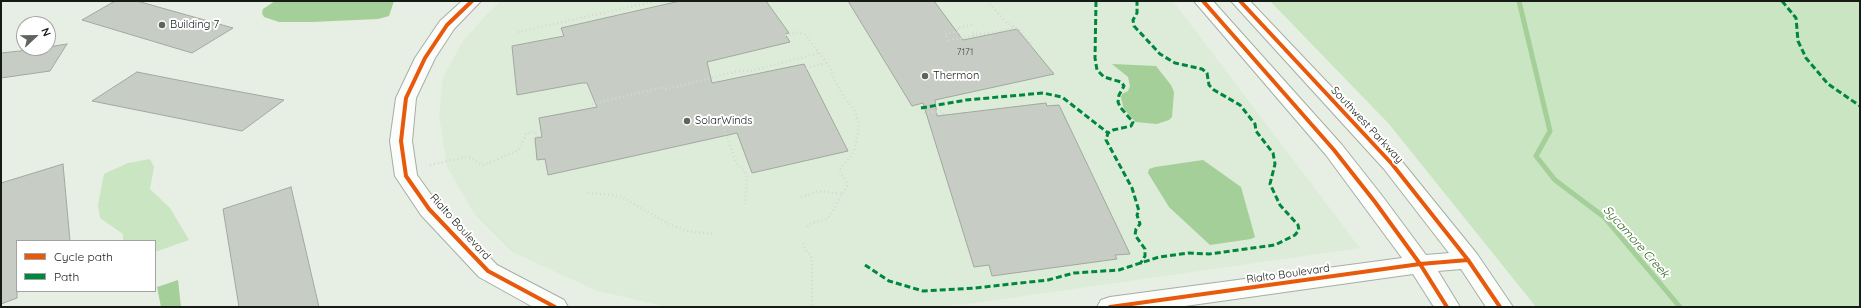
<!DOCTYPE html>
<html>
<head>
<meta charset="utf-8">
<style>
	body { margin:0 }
	#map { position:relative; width:1861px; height:308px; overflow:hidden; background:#e7efe4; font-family:Quicksand,sans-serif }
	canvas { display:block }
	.frame { position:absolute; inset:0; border:2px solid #161b15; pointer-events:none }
	.legend { position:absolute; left:16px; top:240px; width:140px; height:52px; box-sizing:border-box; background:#fff; border:1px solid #a2a4a1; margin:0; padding:5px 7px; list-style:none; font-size:12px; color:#161b15 }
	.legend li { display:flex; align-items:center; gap:8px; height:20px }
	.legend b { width:20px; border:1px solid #a2a4a1 }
	.north { position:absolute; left:16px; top:16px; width:40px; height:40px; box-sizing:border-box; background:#fff; border:1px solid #a2a4a1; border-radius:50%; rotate:68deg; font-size:11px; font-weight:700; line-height:16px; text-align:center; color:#161b15 }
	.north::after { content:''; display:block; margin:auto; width:14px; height:18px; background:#5f655d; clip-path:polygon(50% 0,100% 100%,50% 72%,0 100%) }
</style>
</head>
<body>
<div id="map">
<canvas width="1861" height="308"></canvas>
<div class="frame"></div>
<ul class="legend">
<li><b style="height:5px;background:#e8590c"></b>Cycle path</li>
<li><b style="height:5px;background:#00873e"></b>Path</li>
</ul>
<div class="north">N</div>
</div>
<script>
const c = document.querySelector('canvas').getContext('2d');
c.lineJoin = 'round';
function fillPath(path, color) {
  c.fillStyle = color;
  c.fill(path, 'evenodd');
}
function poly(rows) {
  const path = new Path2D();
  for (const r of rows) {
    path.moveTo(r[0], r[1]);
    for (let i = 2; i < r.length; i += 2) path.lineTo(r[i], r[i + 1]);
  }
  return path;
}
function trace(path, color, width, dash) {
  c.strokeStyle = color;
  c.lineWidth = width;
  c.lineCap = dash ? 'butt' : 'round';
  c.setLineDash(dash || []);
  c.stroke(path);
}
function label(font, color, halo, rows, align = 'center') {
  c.font = font + ' Quicksand,sans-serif';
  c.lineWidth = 4;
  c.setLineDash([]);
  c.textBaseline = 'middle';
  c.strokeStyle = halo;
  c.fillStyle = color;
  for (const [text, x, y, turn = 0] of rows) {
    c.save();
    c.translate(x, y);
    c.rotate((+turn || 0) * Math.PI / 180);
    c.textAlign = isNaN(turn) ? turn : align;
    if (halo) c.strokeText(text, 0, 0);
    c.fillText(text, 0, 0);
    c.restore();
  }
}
const built = poly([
	[501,1,1173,1,1360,248,975,303,932,307,668,307,597,291,512,252,475,215,447,167,439,115,443,77,463,41,484,17]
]);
const green = poly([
	[1270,1,1860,1,1860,307,1536,307,1389,124],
	[150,159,154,167,150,189,170,208,189,240,155,252,155,241,123,241,123,234,100,218,98,205,104,174,128,163]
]);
const water = poly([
	[275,1,394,1,389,16,378,19,312,22,279,22,264,17,262,13,263,9],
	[1112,64,1156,66,1171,85,1174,92,1172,117,1169,120,1157,124,1136,122,1131,117,1124,109,1121,98,1122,94,1128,91,1130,86,1128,77],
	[1203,160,1241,187,1255,237,1251,239,1210,245,1169,207,1148,173,1149,169,1155,167],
	[178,280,181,307,161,307,157,287]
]);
const stream = poly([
	[1519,1,1550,131,1536,156,1555,180,1604,217,1680,307]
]);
const building = poly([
	[115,1,137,1,233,28,192,53,82,20,115,1],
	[680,1,766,1,789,33,785,34,790,42,707,62,712,83,804,64,848,151,752,173,737,133,548,175,545,159,537,160,535,138,542,137,539,118,597,107,587,83,582,83,517,95,512,46,564,36,561,28,680,1],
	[848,1,934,1,963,40,1017,29,1054,74,935,100,937,116,1046,103,1047,106,1059,105,1130,254,1115,255,1117,259,992,276,989,265,974,267,923,103,912,106,848,1],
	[67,44,50,71,1,78,1,53,48,48,48,47,67,44],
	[137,72,198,84,284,100,242,131,92,101,137,72],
	[63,164,70,241,17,241,17,298,1,304,1,183,63,164],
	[291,187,319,307,239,307,223,209,291,187]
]);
const path = poly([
	[987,1,1006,22,1020,30,1032,45,1030,45],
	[972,25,957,28,959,31,945,34,949,40,1017,28],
	[518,32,656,1],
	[785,35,798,32,806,35,831,69,832,75,842,94,855,111,859,125,855,148,852,155,839,170,847,183,847,186,830,216,826,219,812,223,806,228],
	[974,36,972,33,977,32],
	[806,68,827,63],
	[592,104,664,87,666,89,738,71,751,71,819,53],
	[924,113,942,111,943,115],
	[723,126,736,163,745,172,747,178,745,204],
	[430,165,466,157,472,158,481,165,484,165,519,150,526,134,535,131,538,138],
	[588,193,620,196,671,225,688,231,713,234],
	[801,197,819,191,842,194],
	[803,243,805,249,812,258,812,307]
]);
const secondary = poly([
	[462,1,481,1,454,29,435,58,416,98,412,141,417,175,437,203,497,265,564,300,568,307,533,307,479,277,421,215,395,176,390,141,396,98,415,58,440,21,462,1],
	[1194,1,1213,1,1342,145,1383,197,1426,255,1449,253,1384,169,1231,1,1250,1,1400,159,1477,254,1513,307,1486,307,1461,269,1438,271,1460,307,1434,307,1413,274,1178,307,1097,307,1101,300,1110,297,1402,258,1326,155,1194,1]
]);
const quiet = poly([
	[1096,1,1095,58,1097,70,1104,77,1121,82,1124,86,1119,95,1118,102,1120,107,1133,122,1131,126,1113,130,1108,133,1106,140,1132,188,1139,211,1137,215,1140,224,1136,229,1135,235,1145,249,1145,256,1140,264],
	[1782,1,1796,18,1798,41,1806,58,1828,84,1860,106],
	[921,108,966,100,1043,93,1062,97,1108,133],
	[865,265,889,281,923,291,975,288,1048,280,1074,273,1119,270,1159,257,1188,253,1209,254,1275,245,1295,235,1299,230,1298,225,1280,205,1270,184,1275,164,1273,153,1256,131,1255,124,1240,105,1214,90,1209,85,1207,73,1202,69,1175,63,1160,54,1134,26,1133,20,1137,13,1137,1]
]);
const cycleway = poly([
	[472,1,447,25,425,58,406,98,401,141,406,176,429,209,488,271,555,307],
	[1203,1,1334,150,1375,202,1420,264,1447,307],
	[1240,1,1392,164,1468,260,1500,307],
	[1110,307,1420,264,1468,260]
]);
const markers = [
	[162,25,4,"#5f655d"],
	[925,76,4,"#5f655d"],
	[687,121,4,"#5f655d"]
];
const numberNames = [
	["7171",965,52]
];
const poiNames = [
	["Building 7",170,25],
	["Thermon",933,76],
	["SolarWinds",695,121]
];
const streetNames = [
	["Southwest Parkway",1367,125,47],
	["Rialto Boulevard",460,227,48],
	["Rialto Boulevard",1288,274,-8]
];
const waterNames = [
	["Sycamore Creek",1636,242,48]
];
fillPath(built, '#ddecd9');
fillPath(green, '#c9e5c1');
fillPath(water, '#a4cf98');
trace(stream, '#a4cf98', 5);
fillPath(building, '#c7cdc5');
trace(building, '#a2a8a0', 1);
trace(secondary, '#a7ada5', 2);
trace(path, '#d5d7d5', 2.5, [1, 3]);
fillPath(secondary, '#fbfdfb');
trace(quiet, '#00873e', 3, [6, 3]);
trace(cycleway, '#e8590c', 4);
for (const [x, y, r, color] of markers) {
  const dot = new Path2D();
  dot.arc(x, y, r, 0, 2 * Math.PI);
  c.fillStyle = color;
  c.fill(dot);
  trace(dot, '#fff', 1.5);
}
label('9px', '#424841', null, numberNames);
label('11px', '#161b15', '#fff', poiNames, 'left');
label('11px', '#161b15', '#fff', streetNames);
label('italic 12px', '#295f17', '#fff', waterNames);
</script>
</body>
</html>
